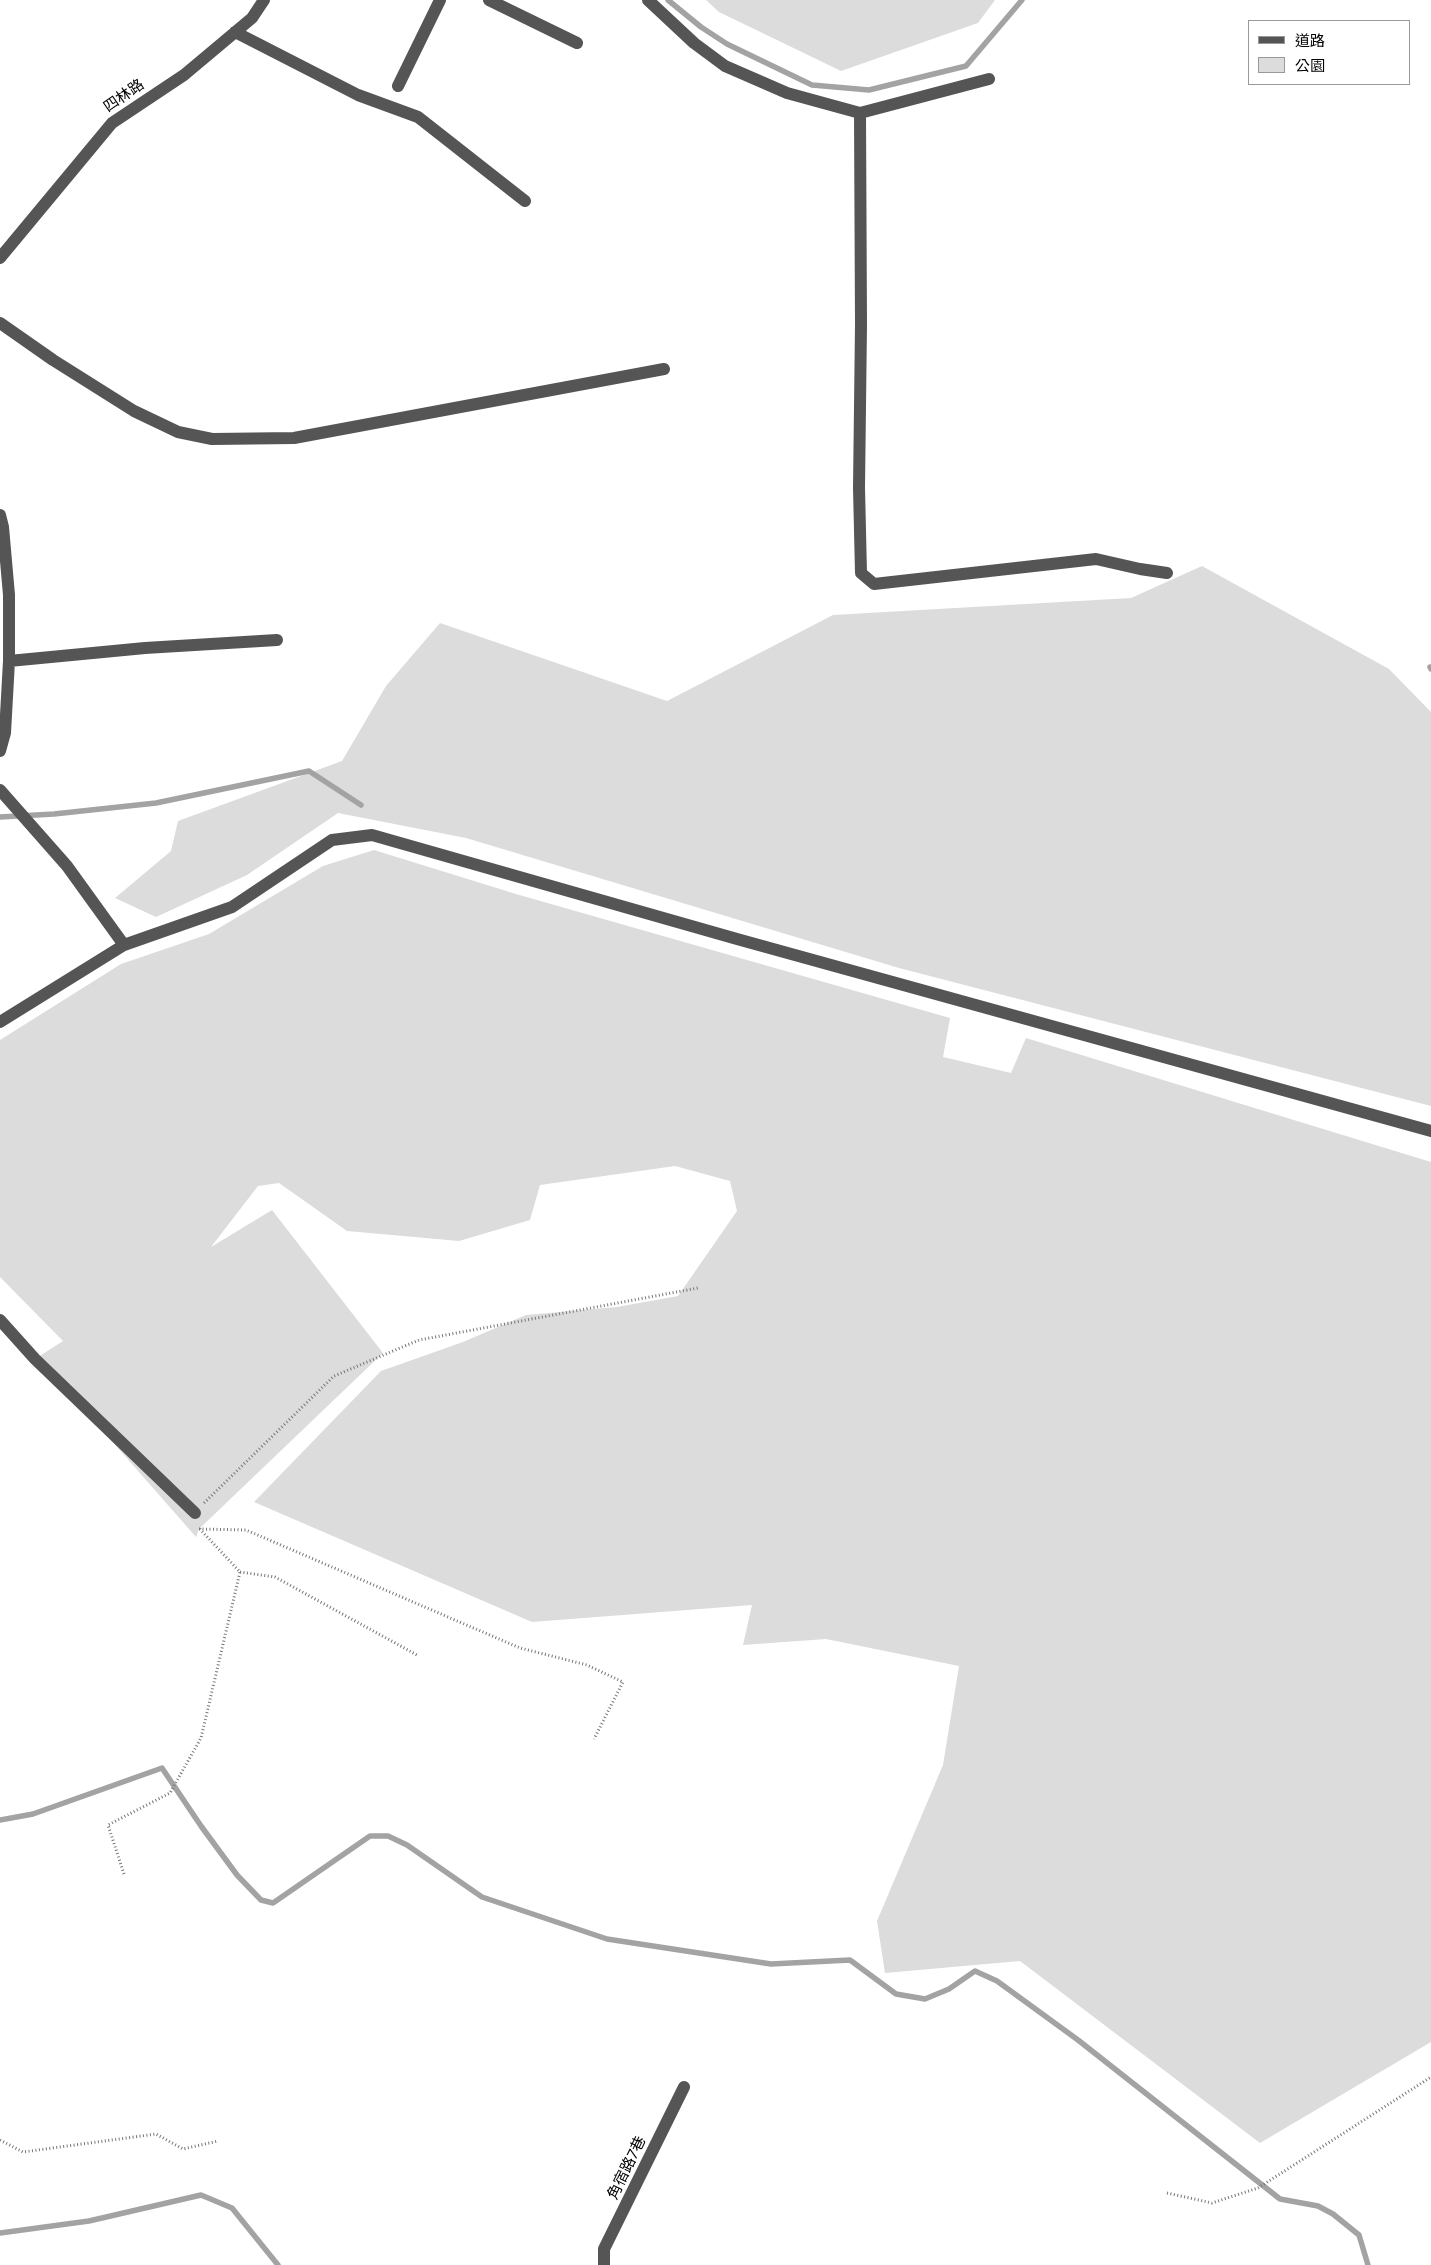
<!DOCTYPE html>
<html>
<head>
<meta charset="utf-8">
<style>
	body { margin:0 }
	#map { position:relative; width:1431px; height:2265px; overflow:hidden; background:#fff; font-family:Figtree,"Noto Sans TC",sans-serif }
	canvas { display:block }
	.legend { position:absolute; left:1248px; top:20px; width:162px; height:65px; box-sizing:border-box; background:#fff; border:1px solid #999; margin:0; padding:6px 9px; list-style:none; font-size:15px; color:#000 }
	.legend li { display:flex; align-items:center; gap:10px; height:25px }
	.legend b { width:25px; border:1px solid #999 }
</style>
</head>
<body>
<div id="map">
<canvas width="1431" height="2265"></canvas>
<ul class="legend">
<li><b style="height:6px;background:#555"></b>道路</li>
<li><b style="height:14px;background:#dcdcdc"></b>公園</li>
</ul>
</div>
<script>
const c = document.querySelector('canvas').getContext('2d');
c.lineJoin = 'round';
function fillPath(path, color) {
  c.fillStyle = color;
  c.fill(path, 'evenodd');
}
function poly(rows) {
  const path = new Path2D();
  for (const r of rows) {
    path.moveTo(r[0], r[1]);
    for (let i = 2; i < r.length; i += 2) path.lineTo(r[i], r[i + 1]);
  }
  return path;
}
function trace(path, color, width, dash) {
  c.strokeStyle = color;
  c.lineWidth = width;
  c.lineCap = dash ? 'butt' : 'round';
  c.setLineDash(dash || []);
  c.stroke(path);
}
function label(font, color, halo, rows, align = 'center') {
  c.font = font + ' Figtree,"Noto Sans TC",sans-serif';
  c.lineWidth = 5;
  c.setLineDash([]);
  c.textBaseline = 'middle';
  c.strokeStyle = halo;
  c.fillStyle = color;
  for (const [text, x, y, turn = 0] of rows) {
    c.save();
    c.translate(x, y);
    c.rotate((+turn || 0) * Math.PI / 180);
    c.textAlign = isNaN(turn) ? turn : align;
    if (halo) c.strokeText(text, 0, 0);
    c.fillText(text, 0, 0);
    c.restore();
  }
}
const green = poly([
	[706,0,995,0,978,23,841,71,719,12],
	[1202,566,1389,669,1431,712,1431,1106,899,968,466,838,338,813,247,875,156,917,115,898,171,851,178,821,342,761,386,686,440,623,667,701,833,615,1131,598],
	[374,850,516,894,950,1018,943,1057,1011,1073,1026,1038,1431,1162,1431,2042,1260,2143,1020,1961,885,1973,877,1921,943,1765,959,1666,826,1639,743,1645,752,1605,532,1622,254,1502,381,1371,463,1342,526,1315,617,1307,678,1296,737,1211,730,1181,675,1166,540,1185,530,1220,459,1241,347,1231,279,1183,258,1186,211,1247,272,1210,383,1353,199,1529,196,1537,117,1447,35,1359,63,1341,0,1277,0,1040,121,964,209,934,323,866]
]);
const stream = poly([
	[668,0,701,27,727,44,812,85,869,90,966,66,1022,0],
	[1430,667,1431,669],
	[0,817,54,814,156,803,309,771,361,805],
	[0,1820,33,1814,162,1768,201,1826,237,1875,261,1900,273,1903,370,1836,388,1836,407,1845,482,1897,607,1939,771,1964,850,1960,896,1994,925,1999,949,1989,975,1971,997,1981,1078,2040,1280,2199,1318,2206,1333,2214,1359,2235,1368,2265],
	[0,2233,89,2221,201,2195,232,2208,278,2265]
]);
const path = poly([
	[204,1503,334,1376,419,1340,698,1288],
	[199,1529,246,1530,520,1648,587,1665,623,1682,594,1739],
	[240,1572,275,1577,417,1655],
	[124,1874,108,1825,170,1793,201,1738,240,1572,198,1527],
	[0,2140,23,2152,156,2134,183,2149,218,2141],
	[1167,2193,1212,2203,1258,2188,1431,2077]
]);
const minor = poly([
	[489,0,577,43],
	[648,0,694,43,725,66,787,93,860,113,989,79],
	[235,32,358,95,418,117,525,201],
	[398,86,440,0],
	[860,113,861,325,859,488,861,573,874,584,1096,559,1140,569,1167,573],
	[0,258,112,123,184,75,252,18,264,0],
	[0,323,53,360,134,411,178,432,212,439,294,438,664,369],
	[0,515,3,527,9,595,9,661,5,733,0,751],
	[9,661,145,648,277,640],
	[0,790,67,866,124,945],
	[0,1022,124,945,232,907,332,840,372,835,737,939,1431,1131],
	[0,1320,35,1359,195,1513],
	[604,2265,604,2249,684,2087]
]);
const streetNames = [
	["四林路",124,96,-35],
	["角宿路7巷",627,2168,-64]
];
fillPath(green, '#dcdcdc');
trace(stream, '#a3a3a3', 5.5);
trace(path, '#777', 3, [1, 2.5]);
trace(minor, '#555', 12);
label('15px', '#000', '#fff', streetNames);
</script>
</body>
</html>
